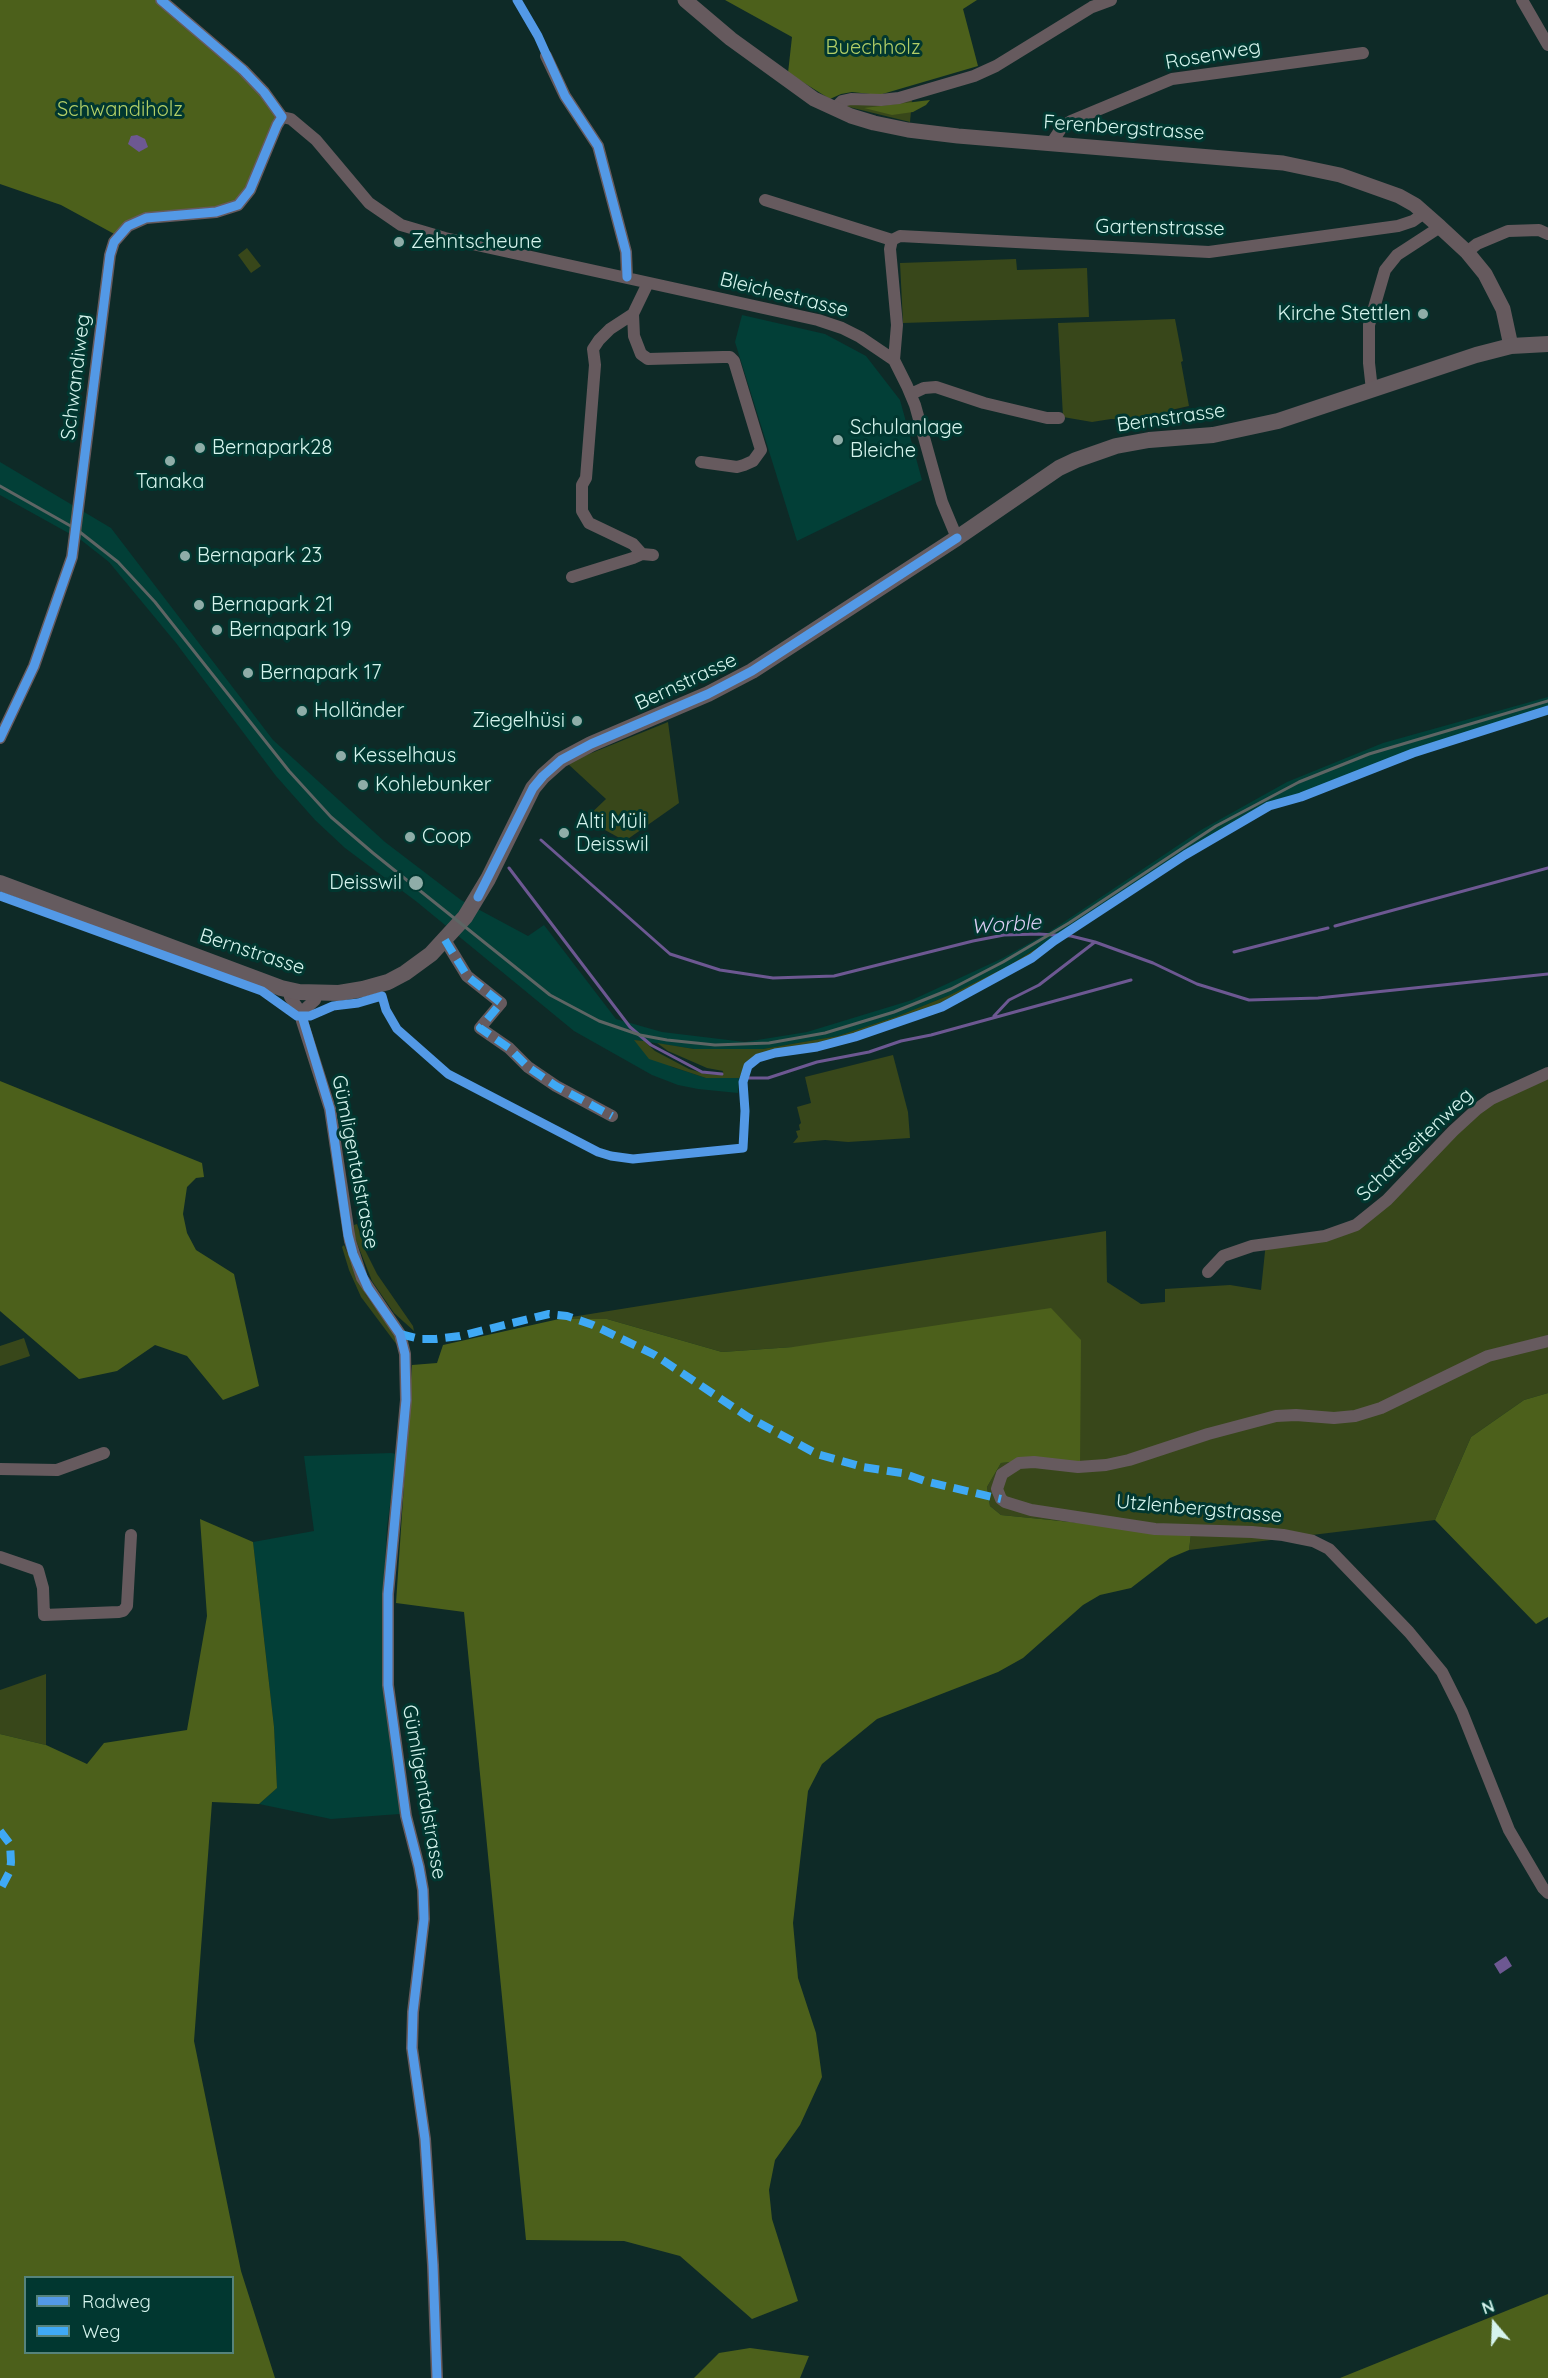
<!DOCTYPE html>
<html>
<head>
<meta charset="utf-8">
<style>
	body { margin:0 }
	#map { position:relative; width:1548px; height:2378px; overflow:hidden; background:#0e2a27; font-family:Quicksand,sans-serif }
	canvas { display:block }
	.legend { position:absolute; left:24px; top:2276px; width:210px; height:78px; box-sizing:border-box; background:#013730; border:2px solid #56837c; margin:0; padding:8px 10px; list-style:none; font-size:18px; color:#d5f4ed }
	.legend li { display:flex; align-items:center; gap:12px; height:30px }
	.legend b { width:30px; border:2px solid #56837c }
	.north { position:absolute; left:1464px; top:2294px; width:60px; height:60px; -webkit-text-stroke:4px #013730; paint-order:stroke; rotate:341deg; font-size:16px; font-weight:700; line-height:24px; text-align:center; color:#d5f4ed }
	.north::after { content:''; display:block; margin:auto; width:21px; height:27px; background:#d5f4ed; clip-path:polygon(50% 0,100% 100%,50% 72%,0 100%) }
</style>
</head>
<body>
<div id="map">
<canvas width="1548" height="2378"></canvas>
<ul class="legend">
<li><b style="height:8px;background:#5399e6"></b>Radweg</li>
<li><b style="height:8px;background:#3fa9f5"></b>Weg</li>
</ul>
<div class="north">N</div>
</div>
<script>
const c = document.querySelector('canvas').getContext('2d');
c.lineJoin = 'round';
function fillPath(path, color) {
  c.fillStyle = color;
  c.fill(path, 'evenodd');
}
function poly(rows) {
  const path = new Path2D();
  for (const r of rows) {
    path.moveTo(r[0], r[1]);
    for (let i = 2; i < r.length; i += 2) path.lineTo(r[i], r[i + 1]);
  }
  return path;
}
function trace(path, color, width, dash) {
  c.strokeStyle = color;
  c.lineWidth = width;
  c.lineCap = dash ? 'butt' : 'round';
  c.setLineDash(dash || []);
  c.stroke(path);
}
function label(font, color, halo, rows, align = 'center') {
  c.font = font + ' Quicksand,sans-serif';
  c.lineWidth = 6;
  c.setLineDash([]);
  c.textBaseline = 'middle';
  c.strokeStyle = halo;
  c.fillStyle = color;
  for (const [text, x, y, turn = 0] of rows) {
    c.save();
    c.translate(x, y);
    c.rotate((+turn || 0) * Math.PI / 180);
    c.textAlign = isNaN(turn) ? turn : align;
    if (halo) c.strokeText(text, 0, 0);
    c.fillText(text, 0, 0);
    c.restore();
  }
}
const built = poly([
	[742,315,825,334,866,356,900,400,922,480,797,541,735,342],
	[0,462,111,528,273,740,385,842,461,900,528,936,544,925,616,1019,662,1032,745,1042,807,1032,912,1000,1003,958,1049,932,1201,830,1287,782,1383,743,1548,697,1548,707,1412,751,1297,796,1280,799,1252,811,1008,966,950,995,898,1016,838,1036,763,1049,694,1049,635,1040,672,1067,688,1072,706,1078,739,1078,738,1093,698,1089,678,1085,652,1075,574,1031,417,902,345,848,315,820,276,776,176,643,109,562,81,540,0,495],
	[391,1453,397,1454,387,1527,383,1600,400,1814,331,1819,259,1804,277,1788,274,1727,253,1542,314,1531,304,1456]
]);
const green = poly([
	[912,100,910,122,845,106,847,104],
	[247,248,261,266,251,273,238,255],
	[1016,259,1017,270,1087,268,1089,317,903,323,900,263],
	[1175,319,1183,361,1181,362,1189,406,1171,410,1163,415,1136,420,1111,419,1092,422,1063,417,1058,323],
	[668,722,679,803,625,841,585,819,606,799,567,763],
	[1052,939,1009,970,952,1000,907,1017,834,1041,765,1053,753,1057,747,1063,739,1078,706,1078,649,1059,634,1040,644,1041,655,1051,689,1069,706,1074,722,1075,723,1071,707,1068,668,1051,657,1043,694,1049,763,1049,838,1036,898,1016,950,995,1008,966],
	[893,1055,908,1112,910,1138,848,1142,825,1140,793,1143,798,1137,796,1131,800,1130,799,1125,801,1123,797,1107,811,1103,805,1077],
	[1548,1073,1548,1393,1524,1400,1471,1437,1435,1520,1189,1550,1191,1534,1001,1515,990,1506,987,1487,1001,1463,1034,1460,793,1347,722,1352,607,1319,559,1319,1106,1231,1107,1282,1141,1304,1165,1302,1165,1289,1230,1285,1261,1290,1266,1242,1347,1230,1467,1118],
	[357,1224,365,1250,377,1274,413,1326,414,1331,394,1313,372,1281,355,1238,354,1225],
	[344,1245,366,1295,391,1330,398,1341,397,1345,361,1297,349,1270,342,1247],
	[24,1338,30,1356,0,1366,0,1346],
	[46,1674,46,1745,0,1734,0,1690]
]);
const forest = poly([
	[0,0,161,0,219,48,282,117,238,205,155,216,118,236,61,205,0,184],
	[725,0,977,0,963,9,978,66,879,95,852,92,841,94,830,99,788,73,792,37],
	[930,100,926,105,913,112,892,115,864,108],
	[0,1081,202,1163,204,1177,196,1178,187,1187,183,1214,187,1233,196,1250,234,1274,259,1386,223,1400,187,1356,155,1345,117,1371,79,1379,0,1311],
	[1051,1308,1081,1340,1080,1467,1034,1460,1001,1463,987,1487,990,1506,1001,1515,1191,1534,1189,1550,1170,1558,1131,1588,1100,1595,1083,1605,1023,1658,998,1672,877,1719,822,1764,808,1791,793,1923,798,1978,816,2033,822,2077,800,2125,775,2160,769,2190,772,2219,798,2301,752,2319,680,2256,624,2241,526,2240,464,1612,396,1603,412,1365,437,1363,443,1345,559,1319,607,1319,722,1352,793,1347],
	[1548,1393,1548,1617,1536,1624,1435,1520,1471,1437,1524,1400],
	[200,1519,253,1542,274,1727,277,1788,259,1804,212,1802,194,2041,241,2271,275,2378,0,2378,0,1734,46,1745,87,1764,104,1743,187,1730,207,1616],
	[26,2278,232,2278,232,2352,26,2352],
	[1548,2294,1548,2378,1340,2378],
	[750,2348,809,2356,800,2378,694,2378,719,2353]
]);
const water = poly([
	[137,135,145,139,148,147,139,152,128,144,131,136],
	[1506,1956,1512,1966,1500,1974,1494,1964]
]);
const stream = poly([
	[541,840,670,954,720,970,773,978,834,976,973,941,1004,935,1038,934,1071,936,1095,942,1153,963,1197,984,1249,1000,1318,998,1548,974],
	[509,868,630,1027,651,1045,702,1072,722,1074],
	[1335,926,1548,868],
	[1234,952,1328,928],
	[994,1016,1009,1000,1039,985,1095,942],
	[749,1078,768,1078,817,1062,869,1052,901,1041,931,1035,1131,980]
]);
const minor = poly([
	[161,0,243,70,264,92,282,117],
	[1522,0,1548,45],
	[546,56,565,96,598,146,626,252,627,277],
	[834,109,842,101,851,99,881,100,899,98,974,76,996,66,1092,7,1111,0],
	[282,117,291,119,316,140,369,203,401,225,445,238,818,320,842,328,860,337,894,360,907,386,915,405,942,502,957,538],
	[1051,144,1062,127,1071,121,1172,79,1363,53],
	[765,200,892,240],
	[1467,252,1477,244,1508,231,1539,230,1548,234],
	[648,283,633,314,610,329,599,340,593,349,595,365,586,478,582,485,582,511,589,523,633,544,642,554,653,555],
	[633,314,634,336,641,354,648,359,723,357,730,357,734,361,761,450,753,461,744,465,737,467,701,462],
	[894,360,897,325,890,249,892,240,900,236,1209,252,1398,226,1413,221,1424,213],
	[1372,390,1369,363,1369,325,1385,270,1397,255,1440,227],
	[911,394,924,388,936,387,984,403,1047,418,1059,418],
	[572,577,633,558,642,554],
	[0,738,34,666,72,557,110,255,114,242,128,226,146,218,216,212,238,205,250,190,277,125,282,117],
	[445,940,467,976,501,1003,480,1028,509,1048,528,1067,556,1086,612,1116],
	[289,990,290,997,302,1014],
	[317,993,315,1000,303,1011,302,1021,330,1109,350,1241,362,1278,400,1334,405,1354,406,1400,388,1594,388,1685,406,1816,419,1867,423,1890,424,1919,413,2012,412,2048,425,2139,433,2265,437,2378],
	[1208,1272,1223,1256,1252,1246,1325,1236,1356,1225,1387,1200,1453,1131,1477,1109,1491,1099,1548,1073],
	[1548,1341,1488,1356,1381,1408,1355,1416,1334,1418,1296,1415,1276,1416,1208,1434,1129,1460,1106,1465,1078,1467,1034,1462,1019,1463,1002,1474,997,1489,1001,1499,1005,1502,1031,1510,1155,1529,1252,1532,1283,1535,1313,1541,1329,1549,1409,1632,1442,1672,1462,1712,1509,1830,1543,1888,1548,1893],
	[0,1469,57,1470,104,1453],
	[0,1557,38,1570,43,1588,44,1615,119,1612,123,1611,127,1606,131,1535]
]);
const tertiary = poly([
	[685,0,731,39,814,99,851,116,874,123,908,130,958,136,1283,163,1340,175,1399,196,1415,205,1440,227,1467,252,1485,274,1503,309,1511,346]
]);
const secondary = poly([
	[0,883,281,988,299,992,339,993,363,989,388,982,405,973,431,954,465,917,488,879,533,788,543,776,561,760,591,744,708,694,752,671,957,538,1059,468,1076,460,1116,446,1149,440,1213,435,1278,421,1476,355,1511,346,1548,344]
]);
const rail = poly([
	[0,486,76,529,118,562,155,602,289,771,331,817,373,853,550,995,599,1021,640,1035,667,1040,715,1045,769,1043,825,1033,894,1012,951,989,1003,962,1069,923,1216,826,1299,782,1369,754,1548,701]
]);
const quiet = poly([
	[445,940,467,976,501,1003,480,1028,509,1048,528,1067,556,1086,612,1116],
	[400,1334,420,1339,436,1339,460,1336,549,1314,567,1316,593,1325,655,1355,748,1417,817,1454,863,1467,902,1473,928,1482,1001,1499],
	[0,1831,10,1844,11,1862,10,1871,0,1890]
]);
const cycleway = poly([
	[517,0,538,36,565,96,598,146,626,252,627,277],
	[0,738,34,666,72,557,110,255,114,242,128,226,146,218,216,212,238,205,250,190,277,125,282,117,264,92,243,70,161,0],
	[0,896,262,991,297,1016,310,1016,333,1006,358,1003,382,996,386,1010,397,1029,448,1074,598,1152,611,1156,633,1159,743,1148,745,1111,743,1082,748,1066,758,1058,775,1053,817,1047,855,1037,942,1007,1032,958,1054,941,1185,855,1269,806,1301,797,1413,753,1548,710],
	[478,897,533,788,543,776,561,760,591,744,708,694,752,671,957,538],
	[302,1016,330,1109,348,1235,353,1254,368,1288,400,1334,405,1354,406,1400,388,1594,388,1685,406,1816,419,1867,423,1890,424,1919,413,2012,412,2048,425,2139,433,2265,437,2378]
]);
const markers = [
	[399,242,6,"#8fada8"],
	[1423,314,6,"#8fada8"],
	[838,440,6,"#8fada8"],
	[200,448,6,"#8fada8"],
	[170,461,6,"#8fada8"],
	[185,556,6,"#8fada8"],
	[199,605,6,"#8fada8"],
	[217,630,6,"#8fada8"],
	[248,673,6,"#8fada8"],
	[302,711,6,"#8fada8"],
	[577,721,6,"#8fada8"],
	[341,756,6,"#8fada8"],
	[363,785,6,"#8fada8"],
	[564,833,6,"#8fada8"],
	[410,837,6,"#8fada8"],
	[416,883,8,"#8fada8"]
];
const parkNames = [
	["Buechholz",873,48],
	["Schwandiholz",120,110]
];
const streetNames = [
	["Rosenweg",1213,55,-10],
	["Ferenbergstrasse",1124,128,4],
	["Gartenstrasse",1160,228,1],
	["Bleichestrasse",784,295,14],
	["Schwandiweg",76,377,-83],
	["Bernstrasse",1171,418,-8],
	["Bernstrasse",686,682,-25],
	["Bernstrasse",252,952,18],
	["Schattseitenweg",1415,1145,-44],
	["Gümligentalstrasse",355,1162,79],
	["Utzlenbergstrasse",1199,1509,5],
	["Gümligentalstrasse",424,1792,80]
];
const poiNames = [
	["Zehntscheune",411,242],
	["Kirche Stettlen",1411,314,"right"],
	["Schulanlage",850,428],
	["Bleiche",850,451],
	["Bernapark28",212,448],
	["Tanaka",170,482,"center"],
	["Bernapark 23",197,556],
	["Bernapark 21",211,605],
	["Bernapark 19",229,630],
	["Bernapark 17",260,673],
	["Holländer",314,711],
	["Ziegelhüsi",565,721,"right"],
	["Kesselhaus",353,756],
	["Kohlebunker",375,785],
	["Alti Müli",576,822],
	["Deisswil",576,845],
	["Coop",422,837],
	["Deisswil",402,883,"right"]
];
const waterNames = [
	["Worble",1006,925,-4]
];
fillPath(built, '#023f37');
fillPath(green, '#38471a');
fillPath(forest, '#4c601b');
fillPath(water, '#6d5892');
trace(stream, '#6d5892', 3);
trace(minor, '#665a5e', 12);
trace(tertiary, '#665a5e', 15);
trace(secondary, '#655b5f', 16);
trace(rail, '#5e6564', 3);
trace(quiet, '#3fa9f5', 8, [15, 8]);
trace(cycleway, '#5399e6', 9);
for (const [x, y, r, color] of markers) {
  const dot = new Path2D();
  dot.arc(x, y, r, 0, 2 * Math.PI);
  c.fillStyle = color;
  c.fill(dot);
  trace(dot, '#013730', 2);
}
label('20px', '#b3cf67', '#013730', parkNames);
label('20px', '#d5f4ed', '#013730', streetNames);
label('20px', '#d5f4ed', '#013730', poiNames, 'left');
label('italic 21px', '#dccef4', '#013730', waterNames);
</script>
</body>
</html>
